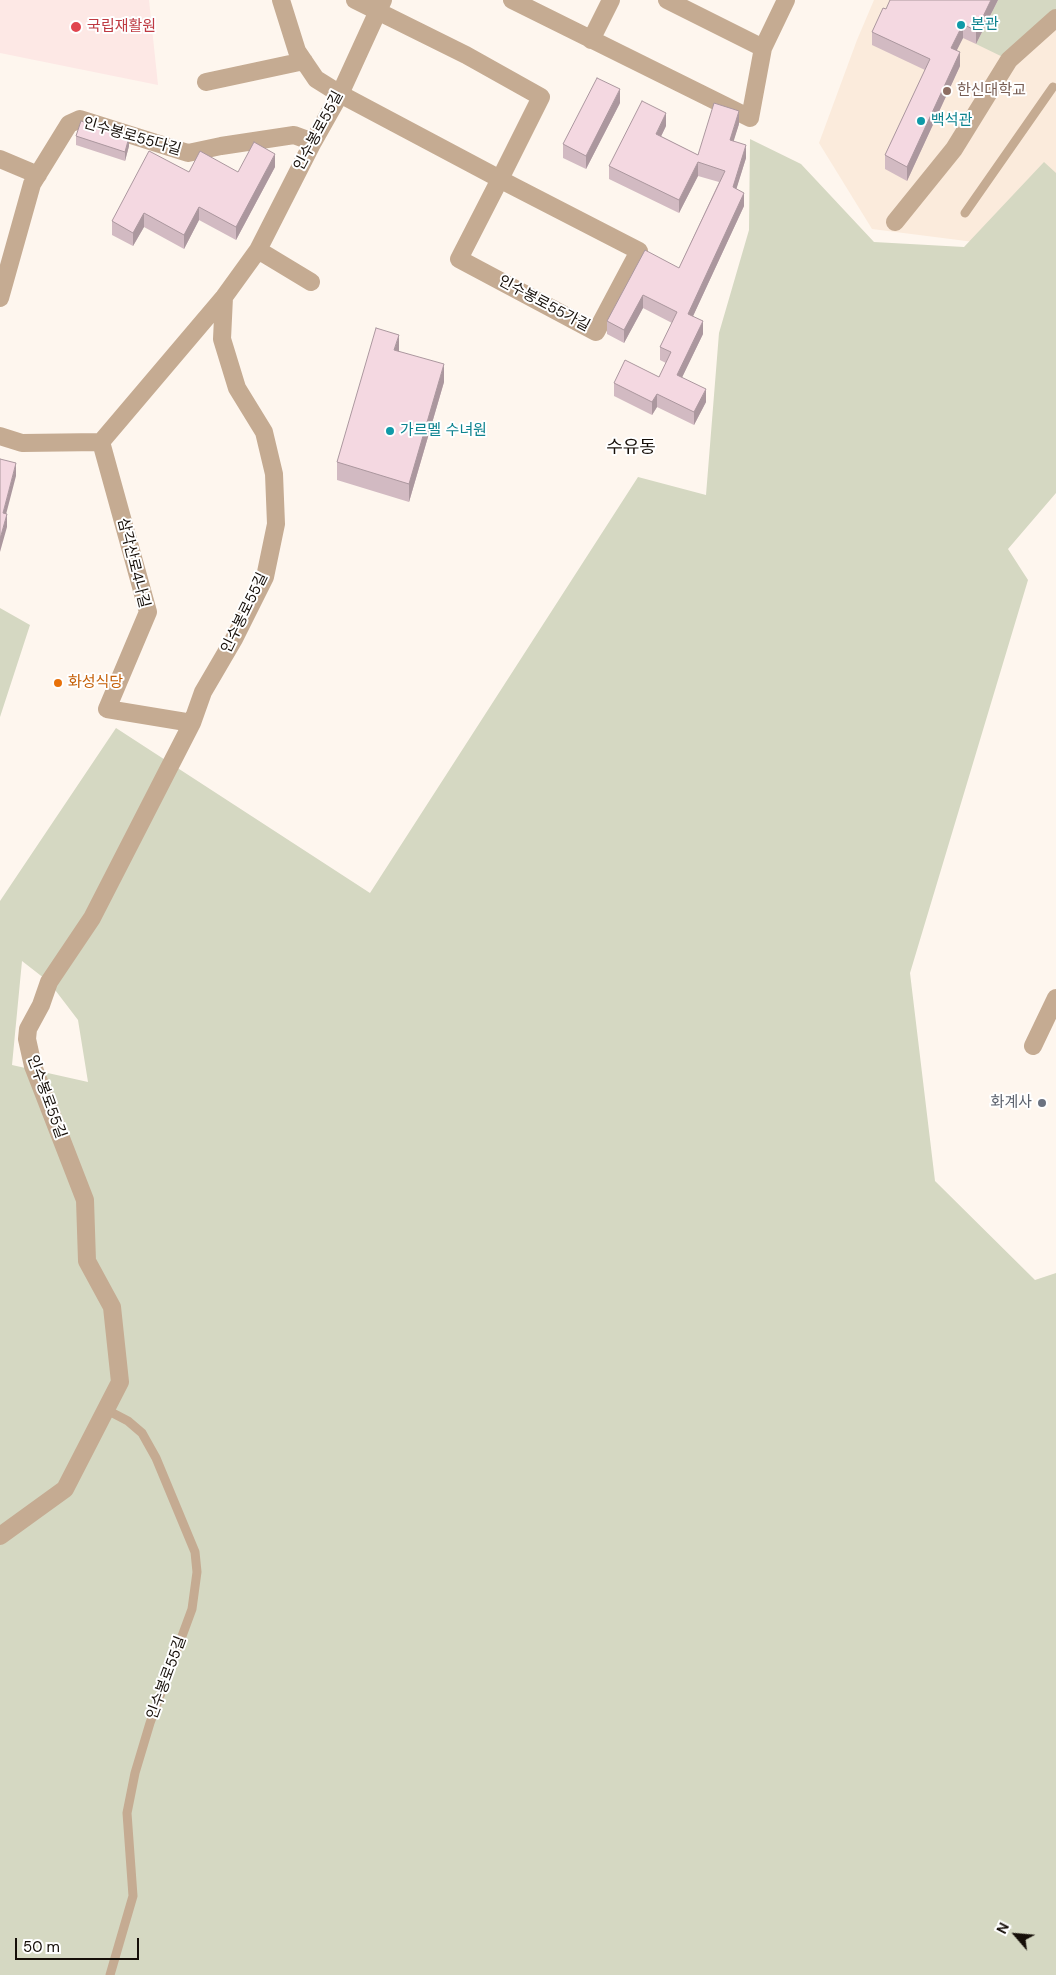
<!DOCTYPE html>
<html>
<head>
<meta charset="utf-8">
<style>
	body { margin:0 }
	#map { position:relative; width:1056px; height:1975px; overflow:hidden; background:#fef6ee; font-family:"DM Sans",sans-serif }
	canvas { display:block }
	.north { position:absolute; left:991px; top:1910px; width:50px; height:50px; -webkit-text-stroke:4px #fff; paint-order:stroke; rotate:297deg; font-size:14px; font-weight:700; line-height:20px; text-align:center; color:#150e08 }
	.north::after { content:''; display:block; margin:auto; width:18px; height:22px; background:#150e08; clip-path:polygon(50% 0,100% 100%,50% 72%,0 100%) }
	.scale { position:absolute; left:15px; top:1938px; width:124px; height:22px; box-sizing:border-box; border:2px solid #150e08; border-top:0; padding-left:6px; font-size:15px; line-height:18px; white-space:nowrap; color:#150e08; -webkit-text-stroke:4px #fff; paint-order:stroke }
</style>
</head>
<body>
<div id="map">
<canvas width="1056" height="1975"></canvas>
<div class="north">N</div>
<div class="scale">50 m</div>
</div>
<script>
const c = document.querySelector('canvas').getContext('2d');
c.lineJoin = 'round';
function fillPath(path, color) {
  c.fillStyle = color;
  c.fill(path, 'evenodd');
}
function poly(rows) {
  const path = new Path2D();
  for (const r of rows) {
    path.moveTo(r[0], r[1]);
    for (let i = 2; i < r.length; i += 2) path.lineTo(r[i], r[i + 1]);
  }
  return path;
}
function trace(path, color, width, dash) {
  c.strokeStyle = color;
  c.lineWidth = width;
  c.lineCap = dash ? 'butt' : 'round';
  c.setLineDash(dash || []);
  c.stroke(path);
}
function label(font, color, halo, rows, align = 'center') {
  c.font = font + ' "DM Sans","Noto Sans KR",sans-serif';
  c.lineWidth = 4;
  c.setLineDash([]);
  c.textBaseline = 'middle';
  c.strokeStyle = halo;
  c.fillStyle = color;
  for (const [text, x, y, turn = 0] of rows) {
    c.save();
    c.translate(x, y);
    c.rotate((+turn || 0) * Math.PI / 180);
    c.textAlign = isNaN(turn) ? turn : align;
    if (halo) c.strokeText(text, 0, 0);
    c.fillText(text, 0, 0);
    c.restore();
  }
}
const built = poly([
	[874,0,1056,0,1056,191,974,242,872,229,819,143,857,40]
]);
const medical = poly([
	[0,0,149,0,158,85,0,53]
]);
const green = poly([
	[998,0,1056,0,1056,18,1009,60,976,44],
	[750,139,801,164,874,242,964,247,1044,162,1056,173,1056,493,1008,549,1028,580,910,973,935,1181,1035,1280,1056,1273,1056,1975,0,1975,0,901,116,728,370,893,638,477,706,495,719,333,749,230],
	[22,961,49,982,78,1020,88,1082,12,1065],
	[0,608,30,625,0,717]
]);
const service = poly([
	[965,213,1053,87],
	[105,1409,128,1421,142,1433,156,1458,195,1552,197,1572,192,1609,150,1723,135,1773,127,1813,133,1896,110,1975]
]);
const minor = poly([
	[281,0,297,51,316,79,340,94,500,179,507,183,639,251,596,332,459,259,500,179,541,97,466,55,355,0],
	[512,0,750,118,763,48,786,0],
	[667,0,763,48],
	[591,40,611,0],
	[206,82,304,61],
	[0,159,38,175],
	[895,222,954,149,1009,60,1056,18],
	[258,250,311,282],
	[0,298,32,184,69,124,80,119,188,153,221,146,294,135,313,142],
	[0,436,22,443,101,442,224,297,258,250,313,142,340,94,383,0],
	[101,442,148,612,107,709,192,723,203,692,234,639,265,577,276,524,274,474,264,432,237,388,222,339,224,297],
	[1033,1046,1056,998],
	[0,1536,65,1489,120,1382,112,1307,87,1261,85,1200,33,1066,27,1039,28,1029,41,1005,49,982,92,918,192,723]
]);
const wall = poly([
	[998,0,976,44,963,38,956,51,960,66,907,181,885,169,885,155,925,70,872,45,872,32,886,9],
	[620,103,586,169,563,158,563,144],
	[739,124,733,141,746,158,736,189,744,206,693,316,703,334,682,377,706,402,694,425,657,407,652,415,614,396,614,383,659,377,666,363,660,360,660,347,672,323,643,308,624,343,607,334,607,321,679,268,719,182,698,176,679,213,609,179,609,166,666,126,661,136,698,155],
	[76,136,129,146,125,161,76,145],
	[275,167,236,240,199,220,184,249,144,227,133,246,112,235,112,221,189,172,238,172],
	[399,351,444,382,409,502,337,480,337,462]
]);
const shadedWall = poly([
	[991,0,998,0,976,44,976,31],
	[963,24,963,38,951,62,951,48],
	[960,52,960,66,907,181,907,167],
	[620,89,620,103,586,169,586,156],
	[739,111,739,124,730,153,730,140],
	[666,113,666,126,656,147,656,134],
	[129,137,129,146,125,161,125,152],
	[746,145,746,158,733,200,733,187],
	[275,154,275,167,236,240,236,227],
	[698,162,698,176,679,213,679,200],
	[744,193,744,206,688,327,688,314],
	[199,207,199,220,184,249,184,235],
	[144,213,144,227,133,246,133,233],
	[643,295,643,308,624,343,624,330],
	[703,321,703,334,677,388,677,375],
	[399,335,399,353,394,350],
	[444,364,444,382,409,502,409,484],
	[706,389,706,402,694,425,694,412],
	[657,394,657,407,652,415,652,402],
	[16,463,16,476,3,526,3,513],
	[7,514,7,527,0,552,0,539]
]);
const building = poly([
	[890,0,991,0,976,31,963,24,951,48,960,52,907,167,885,155,930,59,872,32,883,8,886,9,890,0],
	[597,78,620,89,586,156,563,144,597,78],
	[642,101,666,113,656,134,698,155,714,103,736,110,739,111,730,140,746,145,733,187,744,193,688,314,703,321,677,375,706,389,694,412,657,394,652,402,614,383,625,360,659,377,671,352,660,347,677,312,643,295,624,330,607,321,645,250,679,268,725,171,698,162,679,200,609,166,642,101],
	[81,121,129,137,125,152,76,136,81,121],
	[254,142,275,154,236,227,199,207,184,235,144,213,133,233,112,221,149,151,189,172,200,151,238,172,254,142],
	[376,328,399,335,394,350,444,364,409,484,337,462,376,328],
	[0,459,16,463,3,513,7,514,0,539,0,459]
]);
const markers = [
	[961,25,5,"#0f9aa8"],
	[76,27,6,"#e0444e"],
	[947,91,5,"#8d6e63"],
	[921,121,5,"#0f9aa8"],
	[390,431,5,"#0f9aa8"],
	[58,683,5,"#e8710a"],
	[1042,1103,5,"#6b7280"]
];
const cultureNames = [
	["본관",971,25],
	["백석관",931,121],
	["가르멜 수녀원",400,431]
];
const healthNames = [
	["국립재활원",87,27]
];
const educationNames = [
	["한신대학교",957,91]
];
const streetNames = [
	["인수봉로55길",319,131,-62],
	["인수봉로55다길",132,137,16],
	["인수봉로55가길",544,304,28],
	["삼각산로4나길",133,563,76],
	["인수봉로55길",245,613,-64],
	["인수봉로55길",46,1097,70],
	["인수봉로55길",167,1678,-70]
];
const foodNames = [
	["화성식당",68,683]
];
const worshipNames = [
	["화계사",1032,1103]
];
const quarterNames = [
	["수유동",631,448]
];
fillPath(built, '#fbebdc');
fillPath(medical, '#fde8e5');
fillPath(green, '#d5d8c2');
trace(service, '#c5ab92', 9);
trace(minor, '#c5ab92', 18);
fillPath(wall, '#d2bac2');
fillPath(shadedWall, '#ab979e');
fillPath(building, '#f4d8e1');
trace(building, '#ab979e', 1);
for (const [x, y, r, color] of markers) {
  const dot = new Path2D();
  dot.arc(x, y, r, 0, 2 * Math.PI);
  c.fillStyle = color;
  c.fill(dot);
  trace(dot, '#fff', 2);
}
label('15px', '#0d838f', '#fff', cultureNames, 'left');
label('15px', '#be3a42', '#fff', healthNames, 'left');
label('15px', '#785e54', '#fff', educationNames, 'left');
label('15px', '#150e08', '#fff', streetNames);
label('15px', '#c56008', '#fff', foodNames, 'left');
label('15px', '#5b616d', '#fff', worshipNames, 'right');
label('18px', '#150e08', '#fff', quarterNames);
</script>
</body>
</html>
